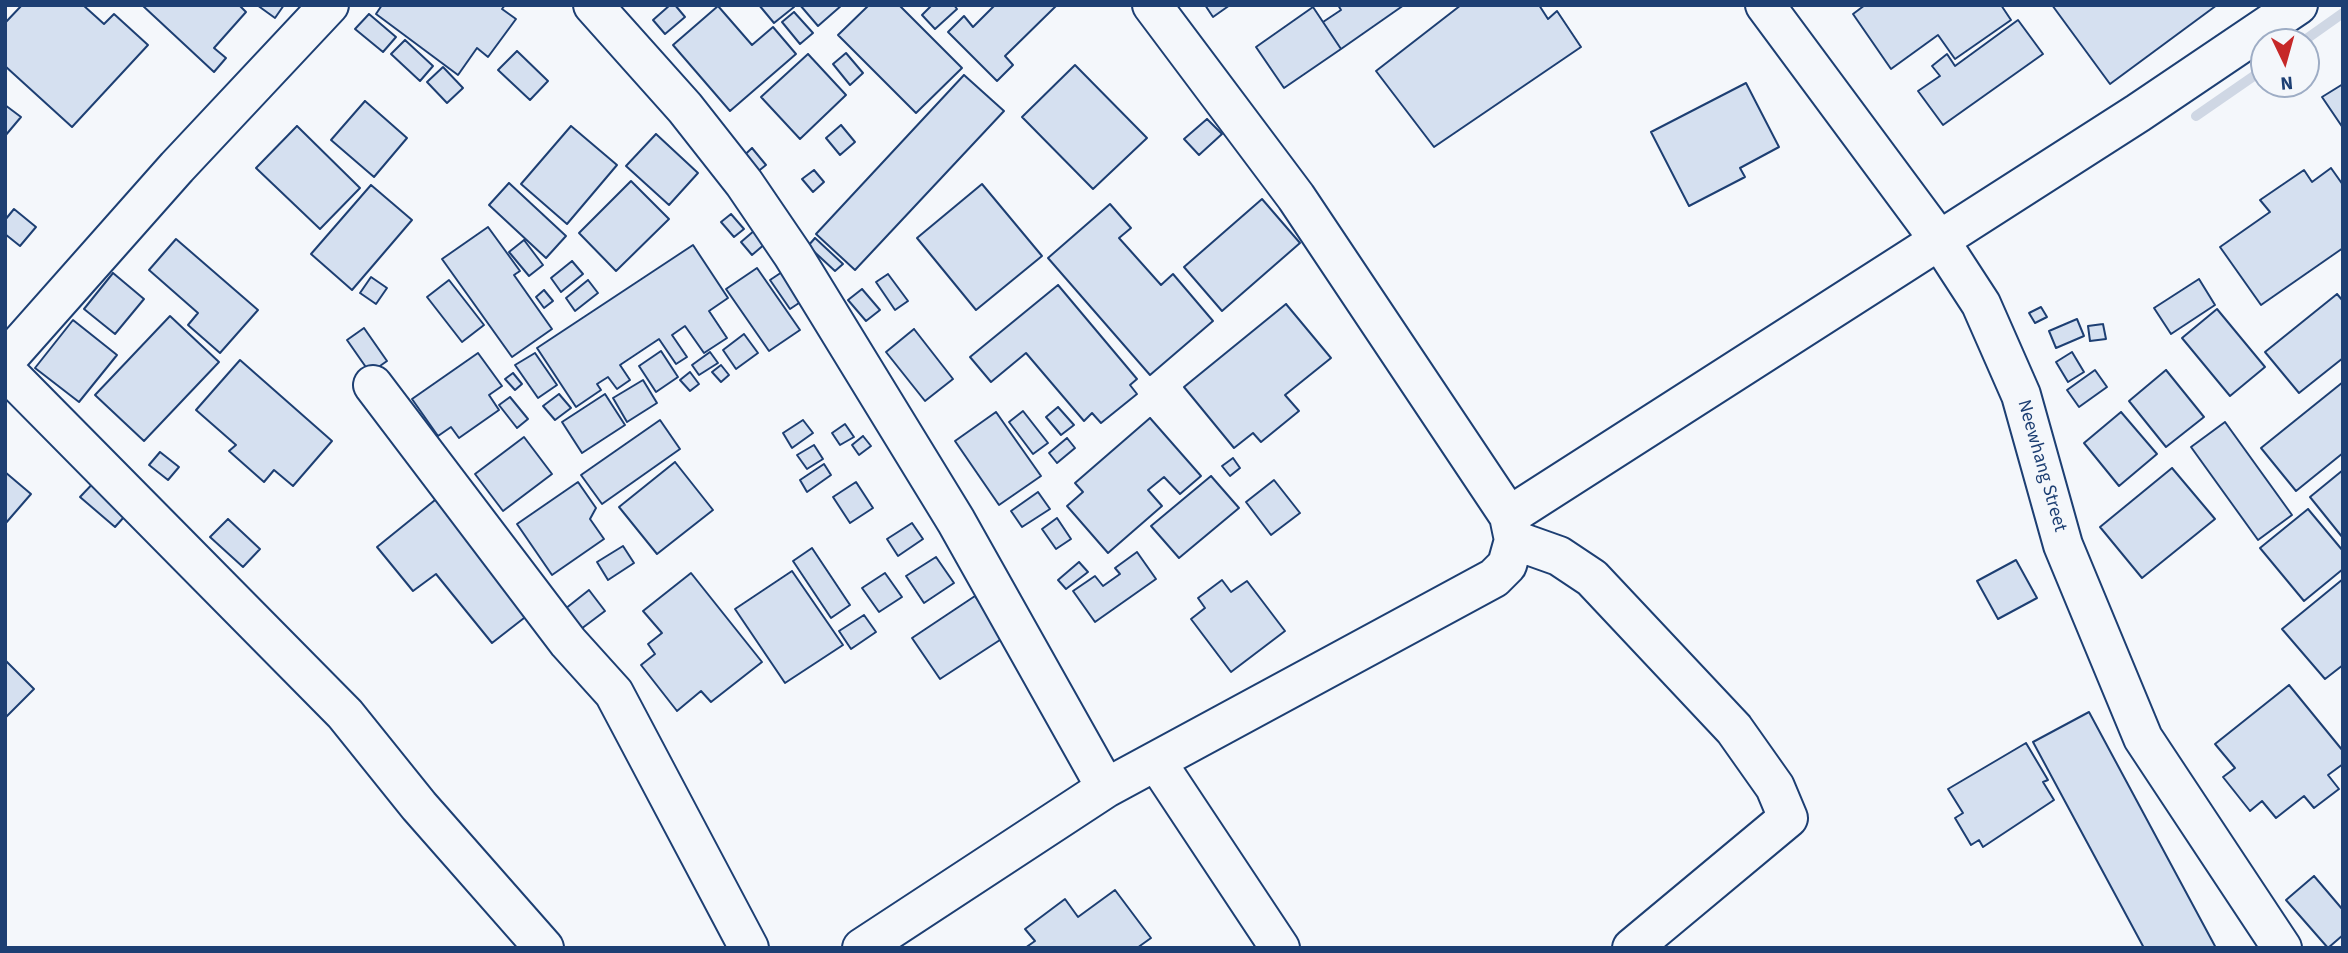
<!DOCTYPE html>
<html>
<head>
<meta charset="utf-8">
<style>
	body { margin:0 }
	#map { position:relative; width:2348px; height:953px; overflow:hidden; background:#f4f7fb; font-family:"Source Sans 3",sans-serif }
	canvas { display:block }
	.frame { position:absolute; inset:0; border:7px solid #1d3f73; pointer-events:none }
	.north { position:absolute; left:2250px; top:28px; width:70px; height:70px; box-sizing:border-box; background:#f4f7fb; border:2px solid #9eadc5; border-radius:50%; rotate:175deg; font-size:19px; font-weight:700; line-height:28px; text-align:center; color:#1d3f73 }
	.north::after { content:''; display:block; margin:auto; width:24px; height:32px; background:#c62828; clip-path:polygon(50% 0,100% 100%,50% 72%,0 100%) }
</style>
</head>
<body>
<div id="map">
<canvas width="2348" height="953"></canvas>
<div class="frame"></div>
<div class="north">N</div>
</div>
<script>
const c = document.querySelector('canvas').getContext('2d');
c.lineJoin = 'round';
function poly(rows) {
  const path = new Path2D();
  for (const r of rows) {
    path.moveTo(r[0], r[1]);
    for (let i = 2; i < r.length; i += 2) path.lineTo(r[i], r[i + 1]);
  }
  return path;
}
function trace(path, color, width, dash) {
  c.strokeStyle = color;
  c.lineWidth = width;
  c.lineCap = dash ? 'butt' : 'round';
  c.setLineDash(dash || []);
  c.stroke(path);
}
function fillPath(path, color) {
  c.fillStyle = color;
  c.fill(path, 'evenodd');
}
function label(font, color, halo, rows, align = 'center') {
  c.font = font + ' "Source Sans 3",sans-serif';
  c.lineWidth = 5;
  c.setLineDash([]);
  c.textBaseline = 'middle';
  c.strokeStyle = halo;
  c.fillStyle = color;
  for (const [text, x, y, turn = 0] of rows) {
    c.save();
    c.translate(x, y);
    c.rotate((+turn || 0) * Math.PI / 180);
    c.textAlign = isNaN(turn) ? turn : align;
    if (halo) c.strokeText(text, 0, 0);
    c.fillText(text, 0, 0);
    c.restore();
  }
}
const stream = poly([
	[2302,42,2343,13],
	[2196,116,2264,69]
]);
const building = poly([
	[22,5,83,5,104,24,114,14,148,45,72,127,5,66,5,23,22,5],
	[142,5,239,5,246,12,214,48,226,58,214,72,142,5],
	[257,5,284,5,275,18,257,5],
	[382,5,505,5,502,9,516,19,488,57,477,48,458,75,376,14,382,5],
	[670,5,675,5,685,17,665,34,653,20,670,5],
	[759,5,792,5,794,7,774,23,759,5],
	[800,5,842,5,818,26,800,5],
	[869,5,899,5,962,68,916,113,838,35,869,5],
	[932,5,954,5,957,9,935,29,922,15,932,5],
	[995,5,1057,5,1005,56,1013,65,997,81,948,32,964,16,973,27,995,5],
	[1205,5,1230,5,1213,17,1205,5],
	[1338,5,1404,5,1341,49,1323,22,1341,10,1338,5],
	[1461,5,1539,5,1548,19,1557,11,1581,47,1434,147,1376,71,1461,5],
	[1865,5,2001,5,2011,20,1955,59,1938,35,1891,69,1853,14,1865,5],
	[2052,5,2217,5,2110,84,2052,5],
	[718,6,752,45,773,27,796,54,730,111,673,45,718,6],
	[1313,7,1341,49,1284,88,1256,47,1313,7],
	[794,12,813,33,800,44,782,22,794,12],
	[369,14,396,37,383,52,355,29,369,14],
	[2018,20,2043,54,1943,125,1918,91,1940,76,1932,66,1947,54,1955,66,2018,20],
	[405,40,433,66,420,81,391,54,405,40],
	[517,51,548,81,530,100,498,70,517,51],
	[846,53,863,73,850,85,833,64,846,53],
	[808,54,846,95,800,139,761,97,808,54],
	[1075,65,1147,138,1093,189,1022,117,1075,65],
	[443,67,463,88,447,103,427,82,443,67],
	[964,75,1004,111,855,270,816,234,964,75],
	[1746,83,1779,147,1740,168,1745,177,1689,206,1651,132,1746,83],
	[2343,84,2343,128,2322,97,2343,84],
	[365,101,407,138,374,177,331,140,365,101],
	[5,105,21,117,5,136,5,105],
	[1207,119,1222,134,1199,155,1184,139,1207,119],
	[841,125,855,142,840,155,826,138,841,125],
	[297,126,360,188,320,229,256,168,297,126],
	[571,126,617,165,567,224,521,184,571,126],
	[656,134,698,173,669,205,626,166,656,134],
	[752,148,766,165,751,177,737,162,752,148],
	[2331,168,2343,185,2343,248,2261,305,2220,247,2270,212,2260,200,2304,170,2312,182,2331,168],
	[814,170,824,182,813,192,802,179,814,170],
	[631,181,669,219,616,271,579,233,631,181],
	[509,183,566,236,546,258,489,205,509,183],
	[982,184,1042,256,976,310,917,238,982,184],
	[371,185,412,220,352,290,311,254,371,185],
	[1262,199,1300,243,1222,311,1184,267,1262,199],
	[1110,204,1131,228,1119,238,1161,285,1173,274,1213,321,1150,375,1048,258,1110,204],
	[14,209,36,227,20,246,5,234,5,220,14,209],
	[731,214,744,229,734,237,721,222,731,214],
	[488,227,520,271,514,275,552,329,512,357,442,259,488,227],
	[755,230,766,243,752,255,741,242,755,230],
	[815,238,843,264,835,271,808,246,815,238],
	[176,239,258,310,220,353,188,325,198,313,149,270,176,239],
	[524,240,543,265,529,276,509,252,524,240],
	[693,245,728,298,709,311,727,338,704,353,685,326,672,335,687,357,676,364,659,339,620,365,630,380,617,389,608,377,597,384,601,390,576,407,537,348,693,245],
	[572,261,583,274,561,292,551,278,572,261],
	[757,268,800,330,769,351,726,289,757,268],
	[782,272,802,301,790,309,770,280,782,272],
	[113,273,144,299,115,334,84,309,113,273],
	[888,274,908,301,895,310,876,282,888,274],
	[371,277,387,288,376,304,360,293,371,277],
	[2199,279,2215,305,2171,334,2154,308,2199,279],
	[449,280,484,325,462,342,427,297,449,280],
	[588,280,598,293,575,311,566,298,588,280],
	[1058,285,1137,379,1130,385,1137,394,1101,423,1092,413,1084,421,1026,353,991,382,970,357,1058,285],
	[862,289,880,310,866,321,848,300,862,289],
	[544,290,553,301,544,308,536,297,544,290],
	[2337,294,2343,301,2343,358,2299,393,2265,352,2337,294],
	[1286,304,1331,358,1285,395,1299,411,1261,442,1253,433,1234,448,1184,387,1286,304],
	[2041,307,2047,317,2035,323,2029,313,2041,307],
	[2217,309,2265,367,2230,396,2182,338,2217,309],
	[170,316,219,362,144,441,95,395,170,316],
	[2077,319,2084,336,2056,348,2049,331,2077,319],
	[73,320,117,355,79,402,35,368,73,320],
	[2103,324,2106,339,2090,341,2088,326,2103,324],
	[364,328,387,361,370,373,347,340,364,328],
	[914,329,953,379,925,401,886,352,914,329],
	[744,334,758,353,736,369,723,350,744,334],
	[661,351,678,377,656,392,639,366,661,351],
	[710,352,718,363,699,375,692,365,710,352],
	[2072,352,2084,372,2068,382,2056,362,2072,352],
	[478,353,502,386,489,395,499,410,459,438,451,427,438,436,412,399,478,353],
	[535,353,557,385,538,398,515,365,535,353],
	[240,360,332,441,293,486,274,470,264,482,229,451,236,445,196,410,240,360],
	[721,365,729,375,721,382,712,372,721,365],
	[2095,370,2107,387,2079,407,2067,390,2095,370],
	[2166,370,2204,417,2166,447,2129,401,2166,370],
	[690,372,699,384,690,391,680,380,690,372],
	[513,373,522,384,515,390,505,379,513,373],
	[643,380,657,403,627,422,613,398,643,380],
	[2343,382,2343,453,2296,491,2261,448,2343,382],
	[559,394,571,408,555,420,543,406,559,394],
	[605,394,625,425,582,453,562,422,605,394],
	[510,397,528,419,517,428,499,405,510,397],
	[1058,407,1074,425,1061,435,1046,417,1058,407],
	[1023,411,1048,443,1033,454,1009,422,1023,411],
	[996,412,1041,476,999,505,955,441,996,412],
	[2121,412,2157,454,2119,486,2084,443,2121,412],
	[1150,418,1201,476,1180,494,1164,477,1148,490,1162,506,1108,553,1067,506,1083,492,1075,483,1150,418],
	[660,420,680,449,602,504,581,475,660,420],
	[803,420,813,433,792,448,783,433,803,420],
	[2225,422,2292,515,2258,540,2191,447,2225,422],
	[845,424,854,437,840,445,832,433,845,424],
	[863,436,871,446,859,455,852,445,863,436],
	[524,437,552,474,503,511,475,474,524,437],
	[1067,438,1075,448,1057,463,1049,453,1067,438],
	[814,445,823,459,807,469,797,455,814,445],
	[160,452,179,467,168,480,149,465,160,452],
	[1233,458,1240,468,1230,476,1222,466,1233,458],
	[675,462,713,510,657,554,619,507,675,462],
	[824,464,831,475,807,492,800,480,824,464],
	[2172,468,2215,519,2142,578,2100,527,2172,468],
	[2343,470,2343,538,2310,497,2343,470],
	[5,472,31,494,5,524,5,472],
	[1211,476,1239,508,1179,558,1151,526,1211,476],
	[99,477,133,507,115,527,80,497,99,477],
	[1274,480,1300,513,1271,535,1246,502,1274,480],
	[578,482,596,508,590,519,604,539,552,575,517,524,578,482],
	[856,482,873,508,850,523,833,497,856,482],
	[1038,492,1050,509,1022,527,1011,511,1038,492],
	[440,496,533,611,492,643,436,574,413,591,377,547,440,496],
	[2308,509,2343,551,2343,569,2304,601,2260,548,2308,509],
	[1057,518,1071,539,1056,549,1042,529,1057,518],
	[228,519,260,549,243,567,210,537,228,519],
	[912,523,923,539,898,556,887,539,912,523],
	[623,546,634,563,608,580,597,562,623,546],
	[812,548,850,605,831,618,793,561,812,548],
	[1137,552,1156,579,1095,622,1073,591,1095,576,1103,586,1120,574,1115,568,1137,552],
	[936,557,954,583,924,603,906,576,936,557],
	[2016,560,2037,598,1998,619,1977,581,2016,560],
	[1079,562,1088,572,1066,589,1058,580,1079,562],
	[792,571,843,645,785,683,735,609,792,571],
	[691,573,762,662,711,702,701,691,677,711,641,665,655,654,648,644,662,633,643,611,691,573],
	[885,573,902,597,879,612,862,588,885,573],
	[2343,579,2343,665,2325,679,2282,629,2343,579],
	[1222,580,1231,592,1247,581,1285,631,1231,672,1191,619,1205,608,1198,598,1222,580],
	[589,590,605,611,581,629,565,609,589,590],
	[975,596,1003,638,940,679,912,638,975,596],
	[864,615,876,632,851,649,839,631,864,615],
	[5,660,34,689,5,718,5,660],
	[2289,685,2343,751,2343,764,2328,775,2339,789,2314,808,2304,796,2276,818,2262,801,2250,811,2223,777,2235,768,2215,744,2289,685],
	[2089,712,2216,948,2144,948,2033,742,2089,712],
	[2026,743,2048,780,2043,782,2054,800,1983,847,1979,840,1971,845,1955,818,1963,813,1948,789,2026,743],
	[2314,876,2343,910,2343,935,2328,948,2286,900,2314,876],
	[1115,890,1151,938,1137,948,1025,948,1035,941,1025,929,1065,899,1078,917,1115,890]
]);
const minor = poly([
	[593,5,685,108,744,183,793,255,956,521,1106,788],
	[1765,5,1940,241,1981,304,2021,395,2063,545,2143,738,2282,948],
	[5,361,177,167,329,5],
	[5,370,345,714,419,806,544,948],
	[373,385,568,642,614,693,749,948],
	[1509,516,2138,113,2298,5],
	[1514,540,1559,556,1592,578,1734,729,1775,787,1788,818,1632,948],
	[1156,761,1280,948],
	[862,948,1106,788,1494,578,1507,565,1514,540,1509,516,1296,197,1152,5]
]);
const streetNames = [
	["Neewhang Street",2041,466,74]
];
trace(stream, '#cfd7e4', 10);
fillPath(building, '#d5e0f0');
trace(building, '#1d3f73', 2);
trace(minor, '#1d3f73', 42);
trace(minor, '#f4f7fb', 38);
label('19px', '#1d3f73', '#f4f7fb', streetNames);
</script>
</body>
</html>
